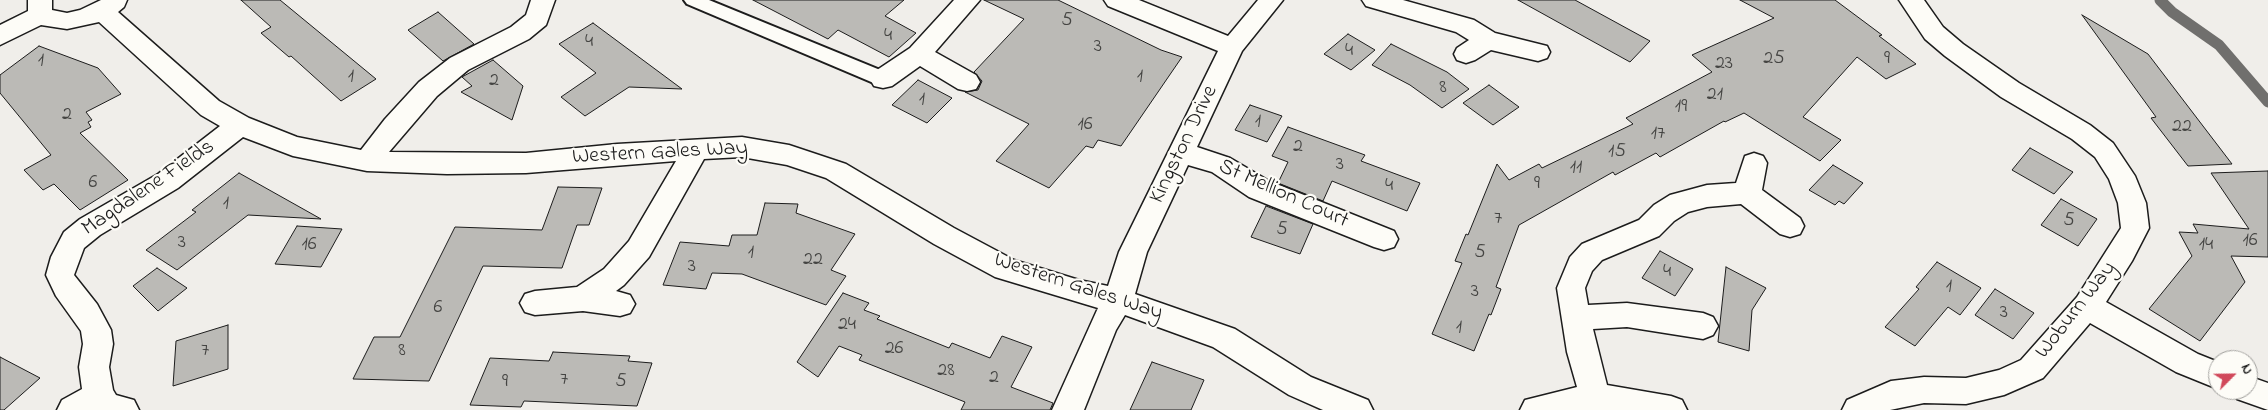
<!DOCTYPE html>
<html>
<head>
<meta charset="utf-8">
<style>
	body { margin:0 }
	#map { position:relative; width:2268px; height:410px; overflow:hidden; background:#f0eeea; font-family:"Indie Flower",sans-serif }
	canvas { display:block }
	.north { position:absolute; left:2208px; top:350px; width:50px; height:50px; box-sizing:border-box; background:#fdfcf7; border:1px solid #a3a29f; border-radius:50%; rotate:67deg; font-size:14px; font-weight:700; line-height:20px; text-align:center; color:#1c1c1c }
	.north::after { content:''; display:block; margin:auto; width:18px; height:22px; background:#d1495b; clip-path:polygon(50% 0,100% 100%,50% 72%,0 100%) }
</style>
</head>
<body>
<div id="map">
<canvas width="2268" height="410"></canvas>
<div class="north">N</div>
</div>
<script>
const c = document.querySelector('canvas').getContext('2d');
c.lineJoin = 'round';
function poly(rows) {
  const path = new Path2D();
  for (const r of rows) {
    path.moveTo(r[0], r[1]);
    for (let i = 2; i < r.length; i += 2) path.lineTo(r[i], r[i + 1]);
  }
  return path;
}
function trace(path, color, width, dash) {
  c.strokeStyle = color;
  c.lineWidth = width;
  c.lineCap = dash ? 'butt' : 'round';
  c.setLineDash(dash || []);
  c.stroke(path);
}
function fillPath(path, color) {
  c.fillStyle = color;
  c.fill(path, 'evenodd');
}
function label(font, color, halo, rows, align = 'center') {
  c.font = font + ' "Indie Flower",sans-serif';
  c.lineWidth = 4.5;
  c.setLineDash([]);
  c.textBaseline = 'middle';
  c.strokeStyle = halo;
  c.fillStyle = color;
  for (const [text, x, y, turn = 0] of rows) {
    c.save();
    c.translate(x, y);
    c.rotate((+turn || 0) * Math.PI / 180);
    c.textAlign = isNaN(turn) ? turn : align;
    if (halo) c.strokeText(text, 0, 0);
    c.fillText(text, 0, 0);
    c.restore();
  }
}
const stream = poly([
	[2160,0,2172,12,2219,45,2268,102]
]);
const building = poly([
	[241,0,280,0,376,79,341,101,291,56,289,57,261,33,271,27,241,0],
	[753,0,904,0,885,16,916,33,889,57,838,30,828,39,753,0],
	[984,0,1058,0,1161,50,1182,57,1121,146,1098,140,1093,148,1086,146,1049,188,996,161,1029,124,965,92,978,90,982,81,974,72,1024,19,984,0],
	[1518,0,1575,0,1650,41,1630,62,1518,0],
	[1740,0,1835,0,1882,35,1879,36,1916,64,1886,79,1857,57,1803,117,1841,140,1820,161,1744,113,1725,122,1724,121,1660,157,1656,153,1615,175,1613,172,1519,225,1496,287,1501,289,1491,315,1489,314,1474,351,1432,334,1462,263,1455,261,1466,234,1468,235,1497,164,1509,180,1539,164,1542,168,1633,124,1626,118,1712,72,1692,55,1774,18,1740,0],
	[438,12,474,44,443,61,408,30,438,12],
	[2082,15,2148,54,2232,164,2188,166,2151,118,2156,117,2082,15],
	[593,23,682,89,629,87,585,116,561,97,596,73,559,44,593,23],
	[1348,34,1375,50,1351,70,1324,54,1348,34],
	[1391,44,1447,72,1469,89,1442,108,1410,85,1372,65,1391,44],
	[39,46,98,68,121,94,86,112,92,120,88,122,91,127,80,133,128,180,80,210,54,184,43,190,24,170,51,155,0,93,0,75,39,46],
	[493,60,523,86,512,120,461,92,472,86,462,77,493,60],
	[918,80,952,98,927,123,892,105,918,80],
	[1489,85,1519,107,1493,125,1463,103,1489,85],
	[1250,105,1282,116,1267,142,1235,130,1250,105],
	[1288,127,1365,155,1361,161,1420,183,1407,211,1332,181,1323,201,1278,183,1288,162,1272,156,1288,127],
	[2030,148,2073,172,2054,194,2012,170,2030,148],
	[1833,165,1863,183,1844,204,1839,201,1835,205,1809,190,1833,165],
	[2268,171,2268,257,2231,256,2245,282,2200,341,2149,309,2192,256,2179,232,2198,233,2193,224,2249,229,2211,173,2268,171],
	[239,173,321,219,248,215,177,270,146,250,196,212,192,210,239,173],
	[558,187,602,188,589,225,577,225,562,268,483,266,429,381,353,379,374,337,400,337,455,227,542,230,558,187],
	[2061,199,2097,219,2078,246,2041,225,2061,199],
	[765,203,798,204,796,213,855,234,831,270,846,276,826,305,742,274,712,273,706,289,663,285,680,242,729,246,732,235,757,235,765,203],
	[1266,206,1313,224,1300,254,1251,237,1266,206],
	[297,226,342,229,321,267,275,264,297,226],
	[1660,251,1693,269,1675,296,1642,278,1660,251],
	[1937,262,1981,288,1960,315,1948,307,1915,346,1885,327,1919,289,1916,287,1937,262],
	[1726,267,1766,288,1752,310,1749,351,1718,342,1726,267],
	[157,268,187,288,158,311,133,286,157,268],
	[1995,289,2034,313,2013,339,1975,315,1995,289],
	[843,293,869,303,864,310,880,316,877,319,949,348,952,343,990,358,1002,336,1032,347,1011,387,1053,403,1050,410,961,410,965,402,859,360,862,355,839,346,818,377,797,362,843,293],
	[228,325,228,369,173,386,176,341,228,325],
	[553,352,630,356,628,361,652,363,637,406,524,401,521,407,470,405,490,358,549,361,553,352],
	[0,357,40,378,4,410,0,410,0,357],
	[1152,362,1204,380,1191,410,1130,410,1152,362]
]);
const lane = poly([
	[684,0,709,0,890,74,892,79,890,84,883,86,876,84,687,4,684,0]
]);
const street = poly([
	[28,0,52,0,52,10,67,13,80,10,101,0,127,0,124,7,118,12,219,101,249,118,297,137,361,150,385,119,419,82,450,58,511,27,526,15,531,0,555,0,546,25,529,39,468,70,437,96,389,152,526,153,617,144,742,137,789,145,846,164,954,228,1014,260,1079,280,1108,286,1119,252,1218,51,1108,6,1104,0,1139,0,1228,36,1258,0,1283,0,1242,51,1197,147,1230,158,1269,181,1394,231,1398,239,1394,247,1384,250,1374,247,1249,197,1212,172,1188,165,1147,252,1135,294,1235,329,1311,377,1368,400,1373,410,1323,410,1289,395,1213,347,1125,315,1116,330,1084,410,1052,410,1098,308,995,277,934,244,826,178,787,165,742,157,704,159,649,257,624,285,616,291,630,295,635,304,630,313,620,316,583,311,535,315,525,312,520,303,525,294,535,291,577,287,604,269,629,241,676,161,526,173,447,174,367,171,293,156,243,137,178,188,100,235,84,248,74,275,97,304,111,330,113,344,109,367,113,390,116,395,134,400,139,410,57,410,62,400,82,389,79,367,83,344,81,331,56,296,46,275,51,257,64,232,80,219,158,174,220,126,201,115,99,22,67,29,41,25,0,45,0,25,28,11,28,0],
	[954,0,980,0,935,52,976,75,980,82,976,89,967,91,958,89,920,66,892,86,883,88,874,86,870,79,874,72,910,48,954,0],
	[1362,0,1403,0,1474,20,1495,33,1547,46,1550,52,1547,58,1538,61,1491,50,1475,60,1466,63,1457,60,1454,54,1457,48,1469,40,1456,32,1366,6,1362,0],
	[1899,0,1924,0,1943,27,1963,44,2019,83,2090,125,2113,143,2135,176,2146,203,2149,228,2132,261,2106,302,2198,354,2218,362,2218,389,2176,372,2090,323,2043,378,2004,395,1966,404,1924,403,1890,410,1842,410,1847,400,1891,381,1924,377,1966,378,1999,370,2021,360,2077,297,2121,228,2118,203,2109,179,2095,157,2072,139,2001,97,1945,56,1925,39,1899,0],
	[1754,153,1763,156,1767,163,1762,190,1800,218,1804,226,1800,234,1790,237,1780,234,1741,204,1707,207,1688,212,1674,221,1659,236,1602,260,1592,271,1585,288,1588,305,1627,303,1703,313,1713,317,1718,326,1713,335,1703,339,1627,327,1593,329,1607,385,1671,396,1682,400,1687,410,1520,410,1525,400,1577,387,1567,352,1557,288,1570,257,1582,244,1639,220,1654,205,1670,195,1707,185,1736,183,1745,156,1754,153],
	[2248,376,2268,383,2268,410,2237,399,2233,390,2248,390,2248,376]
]);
const numberNames = [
	["5",1067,22],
	["4",888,37],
	["4",589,43],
	["3",1098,48],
	["4",1349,52],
	["25",1774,60],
	["9",1887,60],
	["1",41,62],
	["23",1724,65],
	["1",351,78],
	["1",1140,78],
	["2",494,82],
	["8",1443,89],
	["21",1715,96],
	["1",922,101],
	["19",1681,108],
	["2",67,116],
	["1",1258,123],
	["16",1085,126],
	["22",2182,128],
	["17",1658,135],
	["2",1298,148],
	["15",1617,153],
	["3",1340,166],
	["11",1576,169],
	["6",93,184],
	["9",1537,185],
	["4",1389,187],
	["1",226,205],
	["7",1498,220],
	["5",2069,222],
	["5",1282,231],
	["16",2250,242],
	["3",182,244],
	["16",309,246],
	["14",2206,246],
	["1",751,254],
	["5",1480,254],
	["22",813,261],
	["3",692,268],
	["4",1667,273],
	["1",1949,288],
	["3",1475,293],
	["6",438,309],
	["3",2004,314],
	["24",847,326],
	["1",1459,329],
	["26",894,350],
	["7",205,352],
	["8",402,352],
	["28",946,372],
	["2",994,379],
	["7",564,381],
	["9",505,383],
	["5",621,383]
];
const streetNames = [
	["Kingston Drive",1185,145,-64],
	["Western Gales Way",660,154,-3],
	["Magdalene Fields",149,189,-34],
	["St Mellion Court",1283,195,24],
	["Western Gales Way",1078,288,18],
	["Woburn Way",2077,311,-52]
];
trace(stream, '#706f6d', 11);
fillPath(building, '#bbbab6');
trace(building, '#1c1c1c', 1);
trace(lane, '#1c1c1c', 4);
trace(street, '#1c1c1c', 3);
fillPath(lane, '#fdfcf7');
fillPath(street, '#fdfcf7');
label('20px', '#444442', null, numberNames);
label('22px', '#1c1c1c', '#fdfcf7', streetNames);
</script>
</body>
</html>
